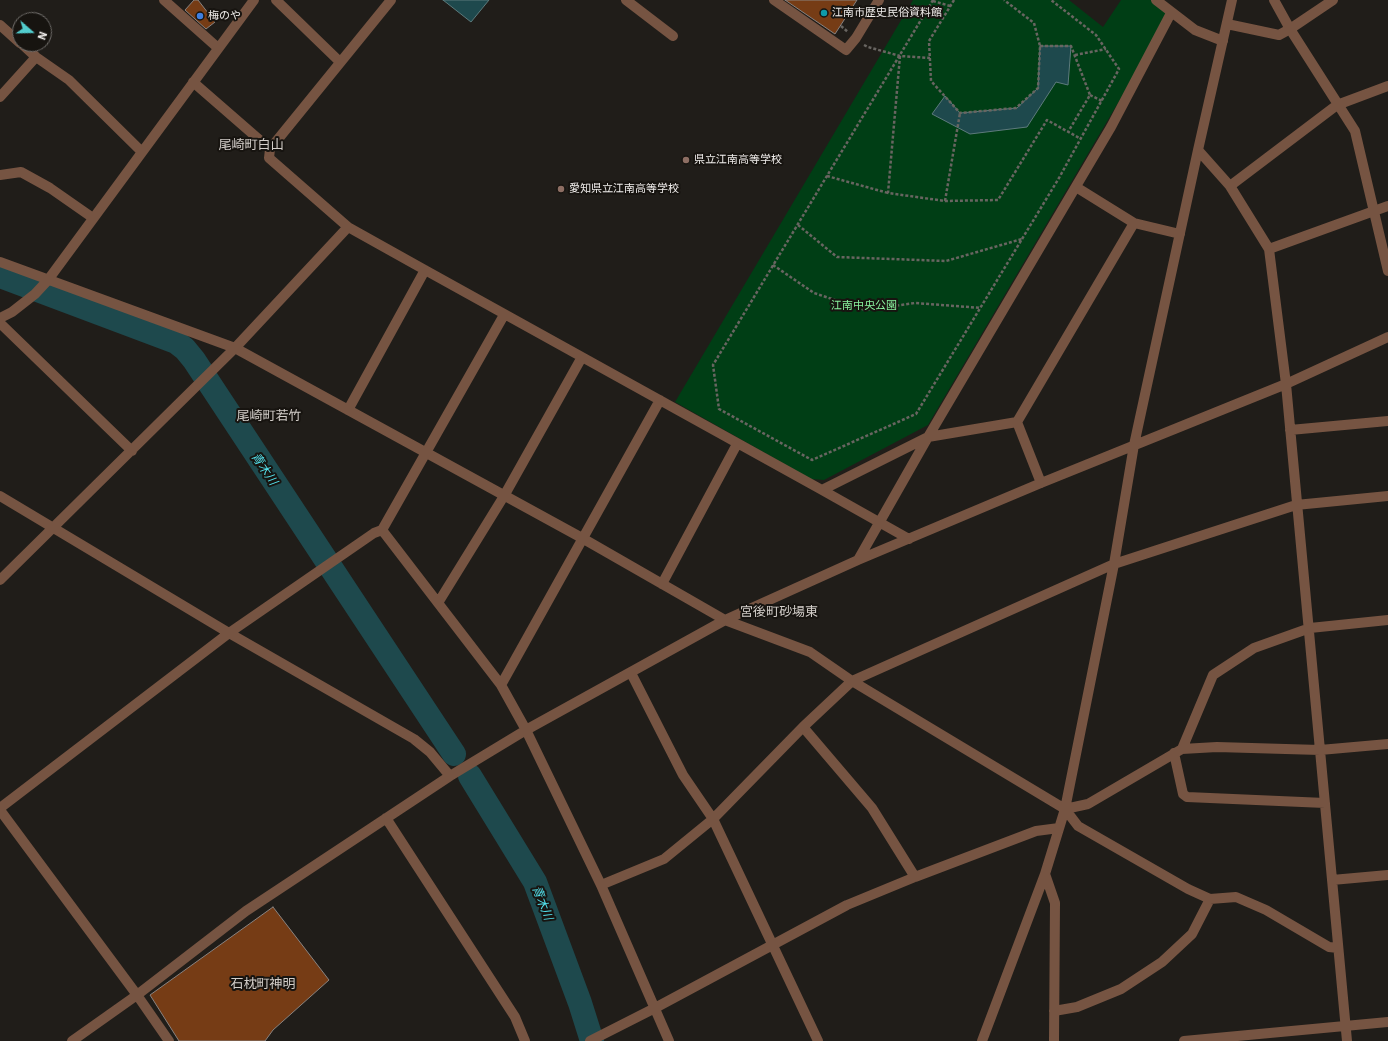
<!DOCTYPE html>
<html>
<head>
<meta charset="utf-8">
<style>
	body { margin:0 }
	#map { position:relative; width:1388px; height:1041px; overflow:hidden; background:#201d19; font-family:"IBM Plex Sans",sans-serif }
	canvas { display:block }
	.north { position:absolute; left:12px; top:12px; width:40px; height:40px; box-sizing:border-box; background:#171410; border:1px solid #6e6b68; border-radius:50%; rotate:110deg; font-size:11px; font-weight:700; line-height:16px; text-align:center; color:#f0edeb }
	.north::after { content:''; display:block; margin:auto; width:14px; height:18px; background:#52cdce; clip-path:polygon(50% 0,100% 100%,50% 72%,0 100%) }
</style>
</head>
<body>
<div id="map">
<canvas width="1388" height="1041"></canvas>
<div class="north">N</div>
</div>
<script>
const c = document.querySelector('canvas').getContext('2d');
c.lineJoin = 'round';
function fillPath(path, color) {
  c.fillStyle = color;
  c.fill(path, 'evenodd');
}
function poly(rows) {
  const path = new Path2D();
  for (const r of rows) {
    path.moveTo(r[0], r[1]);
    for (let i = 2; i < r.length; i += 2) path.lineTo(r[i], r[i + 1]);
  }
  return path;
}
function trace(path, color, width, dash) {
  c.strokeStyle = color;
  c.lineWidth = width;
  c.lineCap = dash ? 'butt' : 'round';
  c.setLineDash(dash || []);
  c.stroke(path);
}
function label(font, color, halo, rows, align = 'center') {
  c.font = font + ' "IBM Plex Sans","Noto Sans JP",sans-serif';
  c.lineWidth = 4;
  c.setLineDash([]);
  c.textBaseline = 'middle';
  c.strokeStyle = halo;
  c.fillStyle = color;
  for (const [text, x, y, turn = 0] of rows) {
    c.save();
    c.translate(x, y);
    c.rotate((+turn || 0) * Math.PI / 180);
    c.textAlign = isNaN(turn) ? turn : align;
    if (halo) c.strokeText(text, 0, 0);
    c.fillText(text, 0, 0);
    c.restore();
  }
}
const green = poly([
	[913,0,1069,0,1103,27,1121,0,1156,0,1171,13,928,425,824,480,811,479,675,402]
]);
const water = poly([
	[443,0,489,0,471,22,443,0],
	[1040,46,1071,46,1068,85,1056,82,1027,127,970,134,932,114,945,96,960,113,1017,108,1038,88,1040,46]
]);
const river = poly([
	[0,276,176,342,185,349,194,360,454,754],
	[470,776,535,882,580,1003,592,1041]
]);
const building = poly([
	[194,0,198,0,215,22,206,29,185,10,194,0],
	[785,0,857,0,835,34,785,0],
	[273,907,329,980,273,1030,265,1041,179,1041,150,995,273,907]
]);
const path = poly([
	[933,0,713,365,719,409,812,460,916,414,1059,178,1119,69,1096,35,1051,0],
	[954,0,929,41,931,81,960,113,1016,108,1038,88,1040,46,1034,23,1004,0],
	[933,1,950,6],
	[841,26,848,32],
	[864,45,868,47,900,56,930,58],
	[1040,46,1071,46,1090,95,1068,132],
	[1075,55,1106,49],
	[900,56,888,193,945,201,998,200,1047,120,1081,139],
	[1090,95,1102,101],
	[827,176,888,193],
	[945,201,960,113],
	[798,225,837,257,946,261,1022,239],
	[773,265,814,293,865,310,915,303,981,308]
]);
const minor = poly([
	[164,0,218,48],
	[276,0,340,62],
	[626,0,673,36],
	[774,0,846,50,856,38,879,0],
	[1156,0,1195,30,1223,41],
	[1333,0,1290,29,1355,131,1388,271],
	[1227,24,1279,35,1290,29,1274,0],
	[0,25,20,43],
	[22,44,36,57,69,80,142,152],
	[193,82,270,149,269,158,348,227,425,270],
	[0,97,36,57],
	[270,149,391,0],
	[1198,150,1230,186,1269,249,1286,384,1347,1041],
	[0,175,21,172,50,188,93,218],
	[1230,186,1337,105,1388,86],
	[1076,187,1134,223,1180,234],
	[1269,249,1388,206],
	[0,262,235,348,582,538,725,620,810,652,852,681,1065,809,1078,826,1188,889,1210,899,1236,897,1266,910,1329,947,1338,948],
	[0,318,12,312,35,294,48,280,254,0],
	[0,323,132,451],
	[348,410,425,270,822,490,928,437,1111,127,1171,13],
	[1017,422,1134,223],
	[1290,430,1388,421],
	[822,490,909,539],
	[0,496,229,633,414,739,430,752,450,776],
	[382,530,501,685,526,730,601,885,669,1041],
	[858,560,928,437,1017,422,1041,483],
	[0,580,235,348,348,227],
	[662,584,737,444],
	[438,603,504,496,582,357],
	[631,673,683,775,713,819,818,1041],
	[501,685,660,400],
	[803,727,872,808,915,877],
	[1182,749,1213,675,1254,648,1310,628,1388,620],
	[1174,753,1183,794,1187,797,1325,803],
	[0,808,229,633,374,533,382,530,504,315],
	[1065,809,1088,804,1182,749,1217,747,1320,750,1388,744],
	[0,810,137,995,169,1041],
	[386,818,515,1017,525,1041],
	[1045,874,1055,903,1054,1041],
	[1332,880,1388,875],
	[601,885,664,859,713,819,803,727,852,681,1114,564,1296,505,1388,496],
	[1054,1011,1077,1007,1121,989,1162,962,1192,934,1210,899],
	[72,1041,137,995,246,911,450,776,526,730,725,620,858,560,1041,483,1286,384,1388,337],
	[590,1041,655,1008,847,905,915,877,1036,831,1059,828],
	[982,1041,1045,874,1065,809,1114,564,1134,445,1198,150,1232,0],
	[1184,1041,1388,1022]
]);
const markers = [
	[824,13,4,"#0f9aa8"],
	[200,16,4,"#3f7fe0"],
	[686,160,4,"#8d6e63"],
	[561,189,4,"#8d6e63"]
];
const poiNames = [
	["江南市歴史民俗資料館",832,13],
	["梅のや",208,16],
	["県立江南高等学校",694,160],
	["愛知県立江南高等学校",569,189]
];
const parkNames = [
	["江南中央公園",864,306]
];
const waterNames = [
	["青木川",264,469,56],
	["青木川",542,903,69]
];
const quarterNames = [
	["尾崎町白山",251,145],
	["尾崎町若竹",269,416],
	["宮後町砂場東",779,612],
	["石枕町神明",263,984]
];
fillPath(green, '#003e15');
fillPath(water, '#1e494d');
trace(water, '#5d7a7c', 1);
trace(river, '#1e494d', 24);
fillPath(building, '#763c15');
trace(building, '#898380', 1);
trace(path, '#686561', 2.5, [3, 2]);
trace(minor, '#765442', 10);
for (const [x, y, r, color] of markers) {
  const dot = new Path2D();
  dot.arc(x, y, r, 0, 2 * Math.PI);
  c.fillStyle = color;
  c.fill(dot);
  trace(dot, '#171410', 1.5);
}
label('11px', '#f0edeb', '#171410', poiNames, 'left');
label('11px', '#89f19e', '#171410', parkNames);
label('italic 12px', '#52dfea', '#171410', waterNames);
label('13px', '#d3cec9', '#171410', quarterNames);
</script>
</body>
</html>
